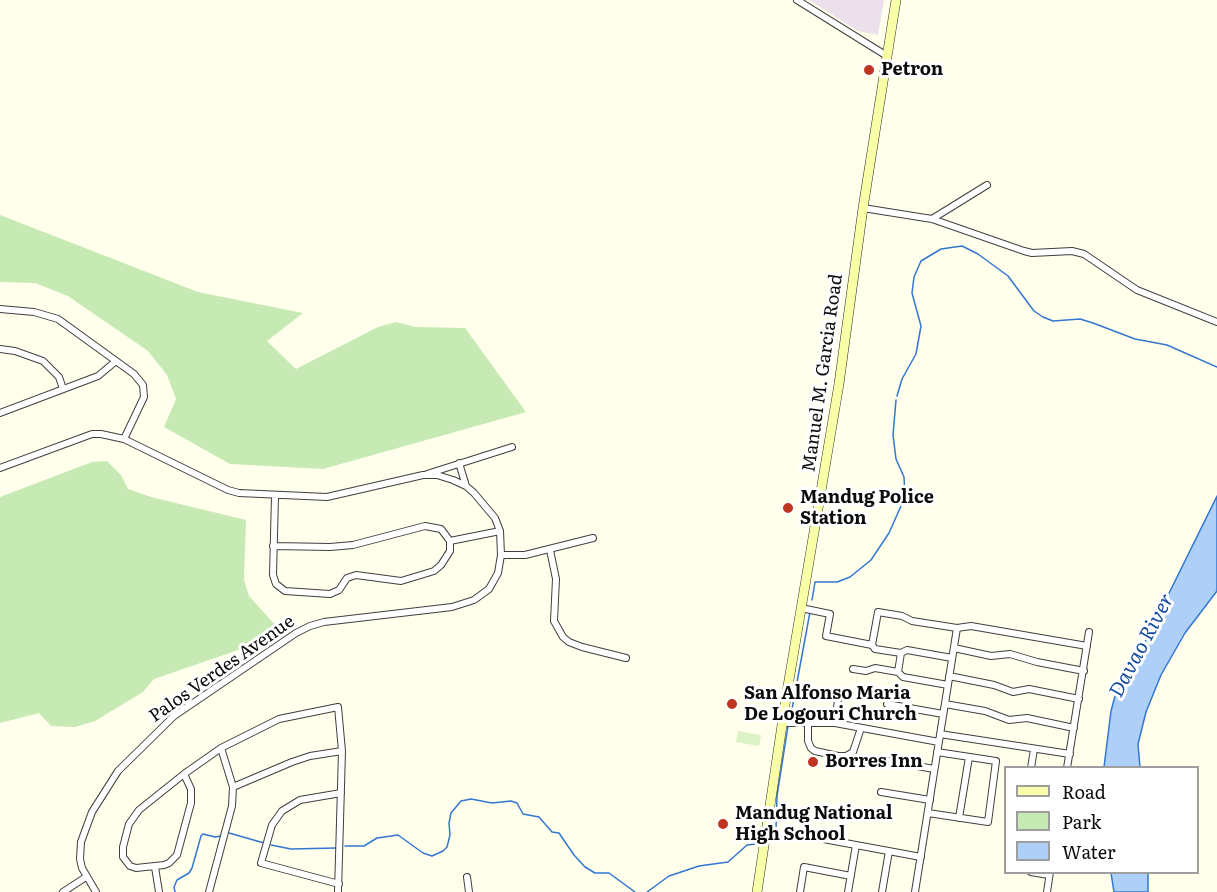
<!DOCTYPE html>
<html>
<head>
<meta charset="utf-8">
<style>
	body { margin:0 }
	#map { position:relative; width:1217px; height:892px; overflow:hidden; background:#ffffeb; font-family:Literata,serif }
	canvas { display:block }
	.legend { position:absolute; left:1004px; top:766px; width:195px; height:108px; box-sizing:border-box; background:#fff; border:2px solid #9e9e9e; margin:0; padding:8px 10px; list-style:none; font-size:18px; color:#0c0c0c }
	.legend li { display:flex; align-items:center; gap:12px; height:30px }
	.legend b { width:30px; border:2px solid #9e9e9e }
</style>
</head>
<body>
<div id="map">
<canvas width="1217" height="892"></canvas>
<ul class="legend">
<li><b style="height:8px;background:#f9ffa6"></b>Road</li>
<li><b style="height:16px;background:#c7eab4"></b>Park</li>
<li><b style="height:16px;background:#aecff8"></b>Water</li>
</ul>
</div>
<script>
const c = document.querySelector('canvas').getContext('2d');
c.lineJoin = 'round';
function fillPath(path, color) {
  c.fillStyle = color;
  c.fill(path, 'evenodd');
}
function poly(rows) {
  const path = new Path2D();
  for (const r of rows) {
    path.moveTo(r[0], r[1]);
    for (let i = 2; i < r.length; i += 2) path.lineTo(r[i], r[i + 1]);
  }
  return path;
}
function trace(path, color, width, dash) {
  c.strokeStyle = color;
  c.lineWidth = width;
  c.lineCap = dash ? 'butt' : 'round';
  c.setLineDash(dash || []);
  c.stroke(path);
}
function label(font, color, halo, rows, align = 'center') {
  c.font = font + ' Literata,serif';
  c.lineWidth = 6;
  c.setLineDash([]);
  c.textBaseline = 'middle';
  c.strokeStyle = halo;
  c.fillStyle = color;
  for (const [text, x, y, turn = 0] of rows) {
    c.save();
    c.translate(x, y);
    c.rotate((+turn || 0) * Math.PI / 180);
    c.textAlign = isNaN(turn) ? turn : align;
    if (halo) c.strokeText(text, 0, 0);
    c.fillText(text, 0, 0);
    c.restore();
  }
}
const industrial = poly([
	[809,0,884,0,878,35,858,31]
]);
const green = poly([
	[0,215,198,292,303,313,267,341,296,369,378,327,396,322,415,327,465,328,526,412,323,469,230,464,164,427,176,399,167,375,148,351,68,296,35,283,0,282],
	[107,461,121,475,128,489,151,497,246,520,244,580,249,596,277,627,244,648,154,679,143,692,95,721,75,727,51,726,39,713,0,723,0,497,92,462]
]);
const pitch = poly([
	[738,731,761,735,759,746,736,742]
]);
const water = poly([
	[1217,496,1217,591,1185,633,1161,675,1146,712,1138,744,1140,767,1104,767,1111,711,1115,696,1137,658,1217,496],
	[1111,873,1148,873,1148,892,1114,892,1111,873]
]);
const stream = poly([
	[897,396,902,379,916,354,921,326,912,293,914,277,921,261,941,249,962,246,978,254,1008,276,1034,311,1043,317,1053,321,1080,319,1093,323,1135,339,1167,345,1217,367],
	[812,600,815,582,837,582,850,577,871,560,889,533,905,497,904,477,896,459,893,435,896,400],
	[790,720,810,612],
	[229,833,264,843],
	[772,840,776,827,777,796,788,726],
	[271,845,291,849,336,848],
	[345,846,364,846,377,838,398,835,423,853,432,856,443,851,447,847,450,835,449,823,451,813,461,801,471,799,492,803,511,801,517,803,523,814,539,817,552,832,559,833,574,855,585,867,595,873,609,873,635,892],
	[175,892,174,887,177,880,189,873,192,868,201,836,203,834,215,837,221,836],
	[647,892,669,876,699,866,728,862,747,845,756,844]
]);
const minor = poly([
	[797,0,887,56],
	[863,208,932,219,1024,251,1032,253,1072,251,1084,254,1137,290,1217,322],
	[932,219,987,185],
	[0,309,34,312,58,319,134,374,143,385,144,397,124,439],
	[0,349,15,351,43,361,59,377,63,389],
	[0,413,98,376,116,361],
	[459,463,466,486],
	[0,468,92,434,101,434,124,439,228,490,239,493,327,497,423,475,437,475,453,480,466,486,474,493,495,518,500,531,501,555,498,573,489,589,474,600,452,607,324,622,310,626,296,633,174,716,118,771,92,812,81,842,80,859,82,868,96,892],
	[427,474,512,447],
	[450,541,500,531],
	[273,546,330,547,353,545,425,526,441,529,450,541,450,551,441,565,434,571,401,581,356,575,347,578,339,590,330,594,285,591,276,584,273,575,275,496],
	[550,550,556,579,554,621,563,637,569,642,582,647,626,658],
	[501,555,525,555,593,538],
	[801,608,830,614,826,636,872,645,875,649,901,653,907,650,952,658],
	[872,645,878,612,902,616,912,621,957,628,971,626,1087,646],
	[954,648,991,656,1010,654,1037,662,1084,671],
	[853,669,866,671,875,668,898,672,903,677,948,685],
	[898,672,901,653],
	[949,676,994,685,1013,692,1029,689,1079,699],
	[887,704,943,714],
	[945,704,985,711,1009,720,1027,718,1074,728],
	[782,723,835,723,939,742],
	[835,723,838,700],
	[808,724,808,741,811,748,815,751,838,756,846,756,853,752,861,728],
	[940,734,1070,754],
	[890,761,934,769],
	[1031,768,1034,749],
	[1067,768,1089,632],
	[184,774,191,789,191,803,177,855,169,863,164,865,136,868,130,866,123,857,123,847,129,824,139,810,184,774,221,748,279,719,338,707,342,751,338,892],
	[233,787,292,762,310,756,342,751],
	[881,792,930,800],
	[928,813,988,822,996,761,937,752],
	[959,818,969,757],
	[818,838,921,857],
	[155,867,159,892],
	[1031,872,1049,875],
	[467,877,469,892],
	[339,884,261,863,272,825,282,811,300,800,341,793],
	[63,892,86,877],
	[209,892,232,806,233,787,221,748],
	[800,892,804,867,851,876],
	[848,892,856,845],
	[882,892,889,851],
	[915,892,957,628],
	[1047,892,1050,872]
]);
const secondary = poly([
	[757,892,787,692,839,384,863,208,896,0]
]);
const markers = [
	[869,70,6,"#bf3521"],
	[788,508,6,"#bf3521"],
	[732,704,6,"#bf3521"],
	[813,762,6,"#bf3521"],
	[723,824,6,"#bf3521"]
];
const poiNames = [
	["Petron",881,70],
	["Mandug Police",800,498],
	["Station",800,519],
	["San Alfonso Maria",744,694],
	["De Logouri Church",744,715],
	["Borres Inn",825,762],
	["Mandug National",735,814],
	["High School",735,835]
];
const streetNames = [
	["Manuel M. Garcia Road",823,373,-82],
	["Palos Verdes Avenue",222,669,-35]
];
const waterNames = [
	["Davao River",1142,646,-62]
];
fillPath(industrial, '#ebe0eb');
fillPath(green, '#c7eab4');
fillPath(pitch, '#dbf1c6');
fillPath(water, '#aecff8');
trace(water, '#3377d1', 1.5);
trace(stream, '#3377d1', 1.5);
trace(minor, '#3f3f3f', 8);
trace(secondary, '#2e2e2e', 10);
trace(minor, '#fff', 6);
trace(secondary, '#f9ffa6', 9);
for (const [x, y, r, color] of markers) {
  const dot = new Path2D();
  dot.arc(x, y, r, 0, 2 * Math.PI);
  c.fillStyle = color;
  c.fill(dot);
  trace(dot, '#fff', 2);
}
label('bold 18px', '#0c0c0c', '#fff', poiNames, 'left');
label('18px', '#0c0c0c', '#fff', streetNames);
label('italic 20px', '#134aa0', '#fff', waterNames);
</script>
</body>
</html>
